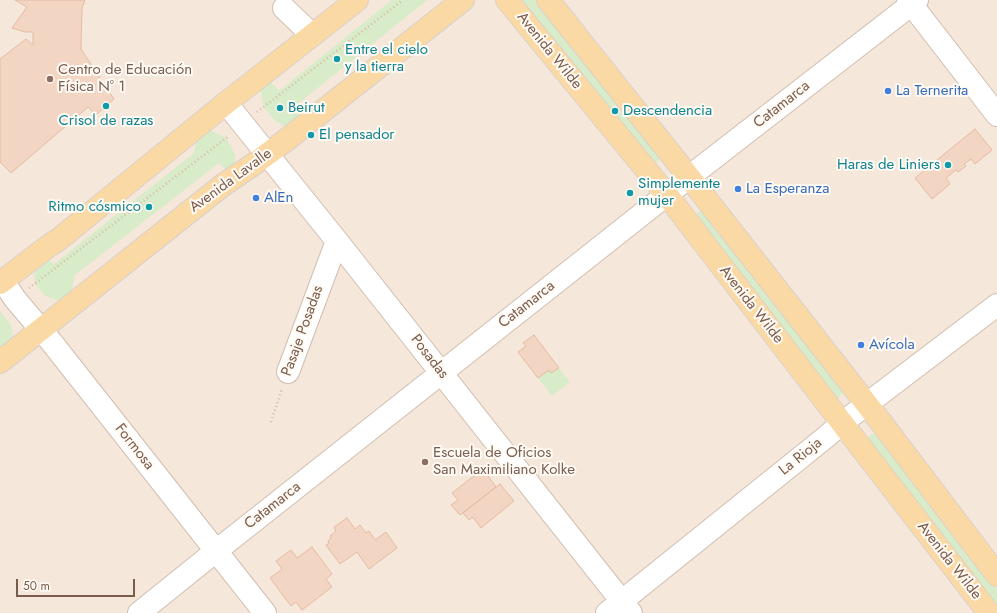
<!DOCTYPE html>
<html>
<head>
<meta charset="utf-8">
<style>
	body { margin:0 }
	#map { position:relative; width:997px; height:613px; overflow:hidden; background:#fdf6ec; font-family:Jost,sans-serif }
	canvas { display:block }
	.scale { position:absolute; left:16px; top:579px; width:119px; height:18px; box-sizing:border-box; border:2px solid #7a5c4d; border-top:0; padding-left:5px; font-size:12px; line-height:14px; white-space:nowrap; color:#7a5c4d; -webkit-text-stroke:3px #fffaf3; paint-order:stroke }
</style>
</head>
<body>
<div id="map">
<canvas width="997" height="613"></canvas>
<div class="scale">50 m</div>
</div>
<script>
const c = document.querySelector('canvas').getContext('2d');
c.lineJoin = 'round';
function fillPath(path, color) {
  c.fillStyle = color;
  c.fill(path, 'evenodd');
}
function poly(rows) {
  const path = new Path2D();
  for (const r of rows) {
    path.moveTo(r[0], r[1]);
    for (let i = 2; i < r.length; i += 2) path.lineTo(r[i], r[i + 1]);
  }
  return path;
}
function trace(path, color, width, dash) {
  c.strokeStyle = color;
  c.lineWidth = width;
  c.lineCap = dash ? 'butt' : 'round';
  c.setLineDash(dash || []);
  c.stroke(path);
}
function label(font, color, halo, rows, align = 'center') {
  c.font = font + ' Jost,sans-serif';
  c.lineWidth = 4;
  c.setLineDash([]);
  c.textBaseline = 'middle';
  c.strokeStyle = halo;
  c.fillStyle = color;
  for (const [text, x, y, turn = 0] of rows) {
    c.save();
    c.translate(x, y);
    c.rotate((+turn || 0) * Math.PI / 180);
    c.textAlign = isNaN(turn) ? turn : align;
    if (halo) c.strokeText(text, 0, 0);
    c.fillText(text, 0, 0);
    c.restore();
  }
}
const residential = poly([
	[0,0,997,0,997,613,0,613]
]);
const green = poly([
	[392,0,427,0,294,107,301,120,289,128,275,121,264,107,260,88,270,81,279,91],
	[520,0,538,0,661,158,653,165],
	[208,129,226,138,235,154,235,163,226,170,219,163,75,275,71,293,60,301,45,296,35,284,33,265,45,257,54,264,194,153,197,137],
	[701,210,843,391,842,394,838,398,834,398,695,219,696,214],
	[0,311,11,325,14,341,0,352],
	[559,368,570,382,552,396,538,378,549,370,551,373],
	[872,434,876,434,997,589,997,613,867,442,868,438]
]);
const building = poly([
	[15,0,85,0,82,8,81,49,114,99,96,115,88,107,11,173,0,162,0,59,26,39,33,45,33,32,25,32,12,28,27,7,15,0],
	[975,129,992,150,975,164,971,159,964,164,966,166,958,172,956,170,946,178,950,184,932,199,915,178,975,129],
	[534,335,559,368,551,373,549,370,538,378,518,352,526,346,523,343,534,335],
	[483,469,496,487,460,515,451,505,458,500,452,493,483,469],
	[500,484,514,501,481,528,473,517,469,520,463,513,500,484],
	[347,518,355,529,360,525,366,533,369,531,375,540,386,532,397,548,369,569,357,552,340,564,326,545,329,543,328,541,331,538,330,536,336,531,334,527,347,518],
	[312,547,332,574,326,579,332,587,302,610,296,602,291,606,270,578,282,569,276,561,291,550,297,558,312,547]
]);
const path = poly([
	[257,112,403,0],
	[29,288,229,136],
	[271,422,282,389]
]);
const minor = poly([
	[908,0,997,115],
	[284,8,312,35],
	[226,103,337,241,631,613],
	[3,281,15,299,53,344,265,613],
	[288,372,337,241],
	[139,613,216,551,689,177,917,0],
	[607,613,826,437,842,423,997,305]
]);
const major = poly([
	[507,0,667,195,842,423,856,441,989,613],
	[548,0,689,177,880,421,997,575],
	[0,283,50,245,58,240,226,103,357,0],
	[0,362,223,185,254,164,285,141,463,0]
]);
const markers = [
	[337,59,4,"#0f9aa8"],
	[50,79,4,"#8d6e63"],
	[888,91,4,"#3f7fe0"],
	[106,106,4,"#0f9aa8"],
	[280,108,4,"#0f9aa8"],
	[615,111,4,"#0f9aa8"],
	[311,135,4,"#0f9aa8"],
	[948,165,4,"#0f9aa8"],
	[738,189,4,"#3f7fe0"],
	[630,193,4,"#0f9aa8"],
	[256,198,4,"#3f7fe0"],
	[149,207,4,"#0f9aa8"],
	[861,345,4,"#3f7fe0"],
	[425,462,4,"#8d6e63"]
];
const cultureNames = [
	["Entre el cielo",345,50],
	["y la tierra",345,67],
	["Beirut",288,108],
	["Descendencia",623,111],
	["Crisol de razas",106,121,"center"],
	["El pensador",319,135],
	["Haras de Liniers",940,165,"right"],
	["Simplemente",638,184],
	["mujer",638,201],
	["Ritmo cósmico",141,207,"right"]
];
const streetNames = [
	["Avenida Wilde",549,51,51],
	["Catamarca",782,105,-38],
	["Avenida Lavalle",231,181,-36],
	["Catamarca",527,305,-38],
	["Avenida Wilde",751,305,52],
	["Pasaje Posadas",303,331,-70],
	["Posadas",429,357,52],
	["Formosa",134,447,52],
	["La Rioja",801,457,-39],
	["Catamarca",273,506,-38],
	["Avenida Wilde",949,561,52]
];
const educationNames = [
	["Centro de Educación",58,70],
	["Física Nº 1",58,87],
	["Escuela de Oficios",433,453],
	["San Maximiliano Kolke",433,470]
];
const shopNames = [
	["La Ternerita",896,91],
	["La Esperanza",746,189],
	["AlEn",264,198],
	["Avícola",869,345]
];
fillPath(residential, '#f5e8da');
fillPath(green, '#d8ecc9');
fillPath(building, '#f3d5c3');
trace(building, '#e6bba3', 1);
trace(minor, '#d1beb0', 24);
trace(major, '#dad1cd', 24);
trace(path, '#d9b8a5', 2.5, [1, 3]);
trace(minor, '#fff', 22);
trace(major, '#fbd9a5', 22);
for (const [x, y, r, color] of markers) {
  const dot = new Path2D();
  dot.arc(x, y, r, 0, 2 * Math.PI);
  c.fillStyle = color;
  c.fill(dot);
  trace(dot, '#fffaf3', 1.5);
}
label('15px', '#0d838f', '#fffaf3', cultureNames, 'left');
label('15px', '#7a5c4d', '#fffaf3', streetNames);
label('15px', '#785e54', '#fffaf3', educationNames, 'left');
label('15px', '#366cbe', '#fffaf3', shopNames, 'left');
</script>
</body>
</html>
